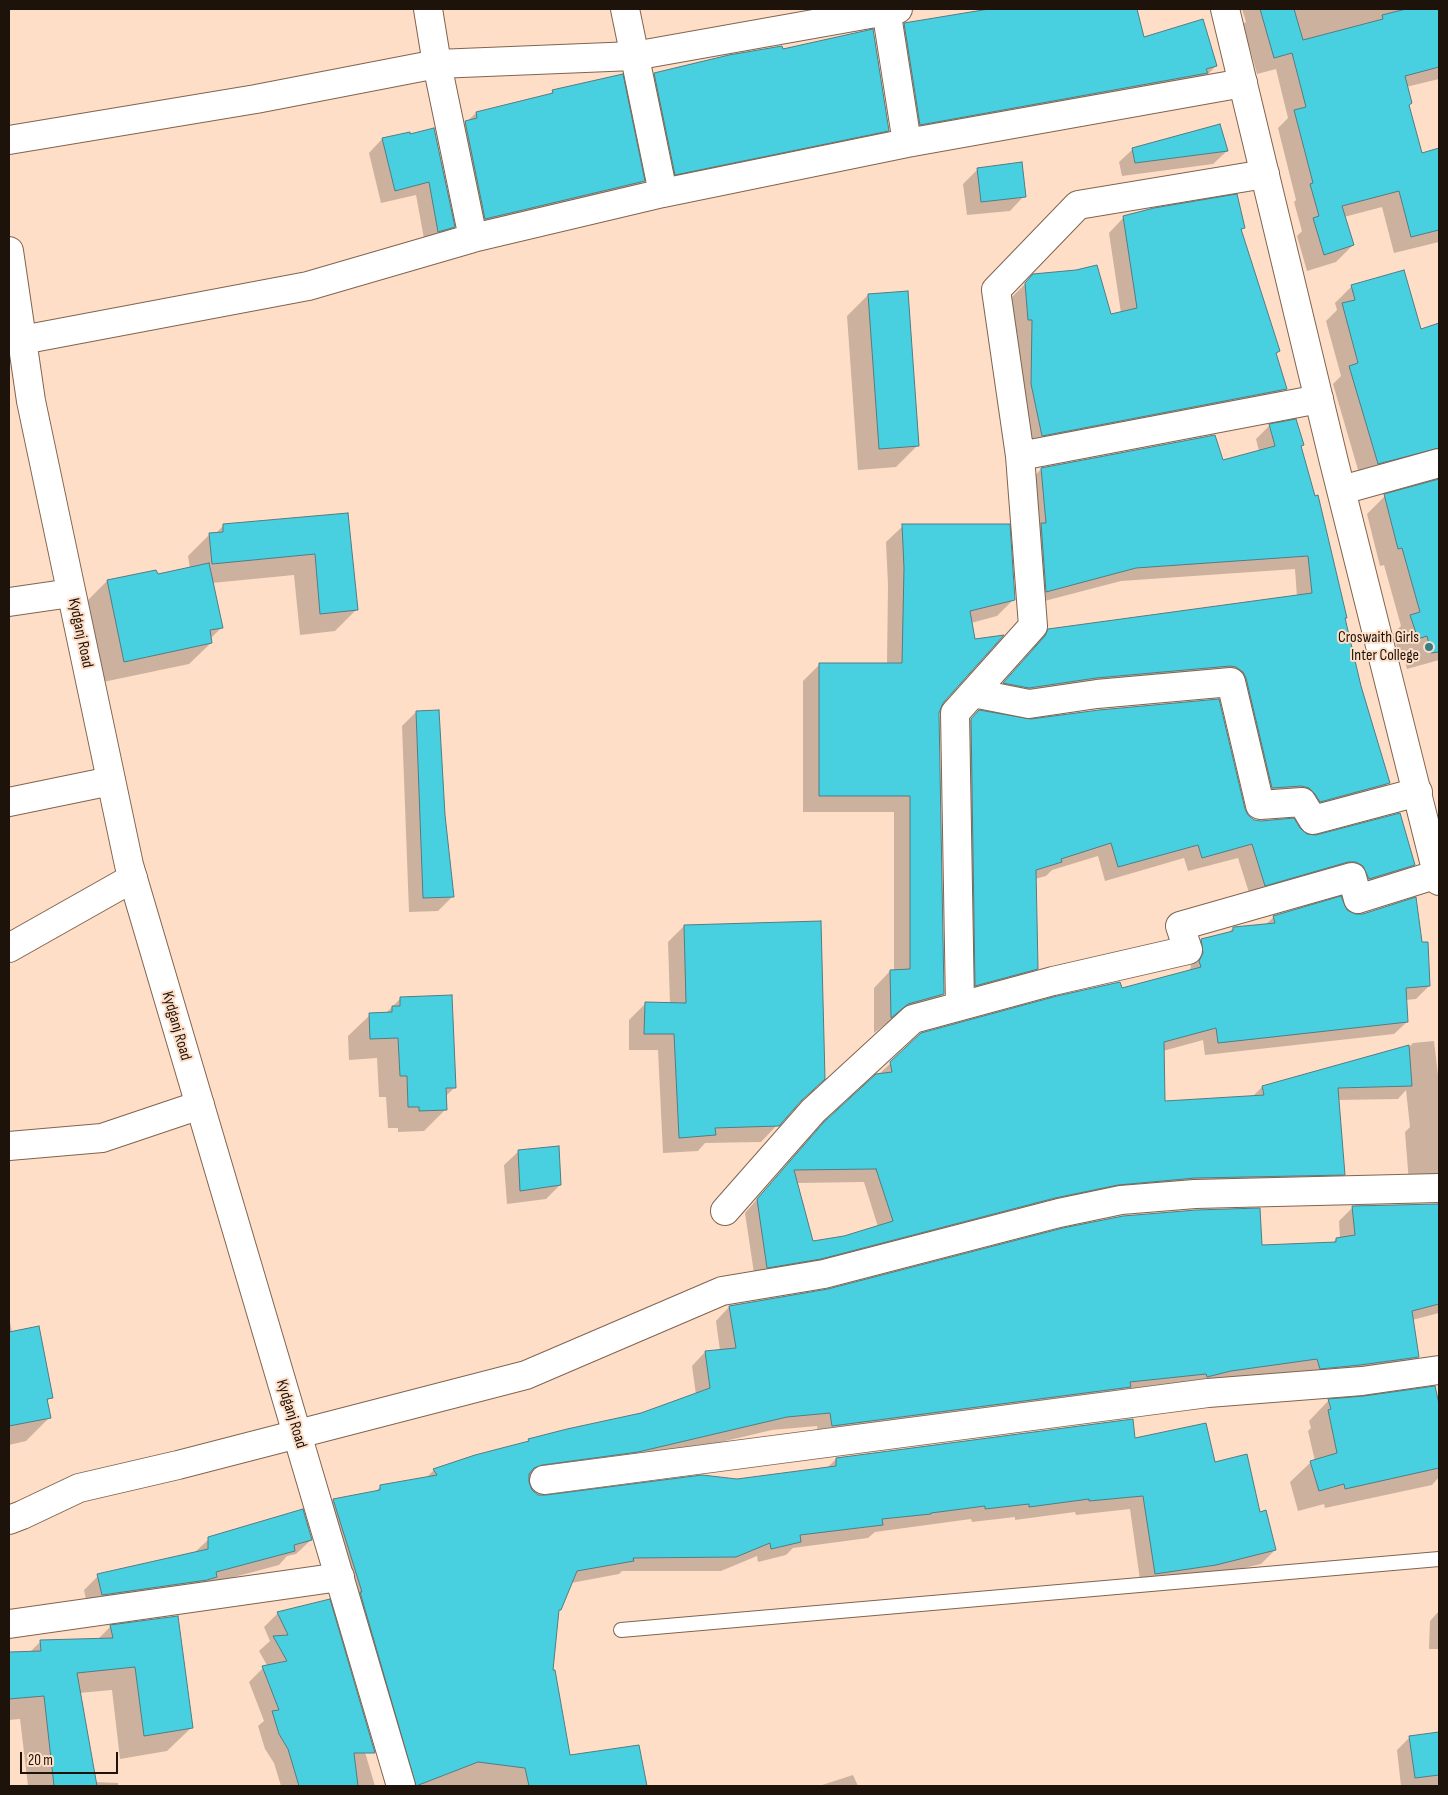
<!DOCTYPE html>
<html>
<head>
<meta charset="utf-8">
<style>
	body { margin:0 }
	#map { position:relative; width:1448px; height:1795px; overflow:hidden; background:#ffdec7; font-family:"Sofia Sans Condensed",sans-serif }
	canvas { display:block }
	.frame { position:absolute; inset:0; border:10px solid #1e130a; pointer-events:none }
	.scale { position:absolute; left:20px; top:1752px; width:98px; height:22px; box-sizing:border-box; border:2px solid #1e130a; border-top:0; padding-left:6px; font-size:15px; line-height:18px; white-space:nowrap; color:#1e130a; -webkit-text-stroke:4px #ffdec7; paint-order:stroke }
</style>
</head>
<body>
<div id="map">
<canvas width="1448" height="1795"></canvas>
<div class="frame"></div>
<div class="scale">20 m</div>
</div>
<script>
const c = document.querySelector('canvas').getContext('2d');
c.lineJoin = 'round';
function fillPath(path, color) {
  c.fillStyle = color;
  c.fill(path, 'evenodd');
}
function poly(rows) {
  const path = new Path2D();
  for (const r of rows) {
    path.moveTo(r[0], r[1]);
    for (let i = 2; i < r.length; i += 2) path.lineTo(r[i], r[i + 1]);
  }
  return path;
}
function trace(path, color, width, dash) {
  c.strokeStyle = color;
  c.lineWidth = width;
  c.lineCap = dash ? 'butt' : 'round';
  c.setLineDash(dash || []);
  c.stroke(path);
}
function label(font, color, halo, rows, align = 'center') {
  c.font = font + ' "Sofia Sans Condensed",sans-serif';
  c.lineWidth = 4;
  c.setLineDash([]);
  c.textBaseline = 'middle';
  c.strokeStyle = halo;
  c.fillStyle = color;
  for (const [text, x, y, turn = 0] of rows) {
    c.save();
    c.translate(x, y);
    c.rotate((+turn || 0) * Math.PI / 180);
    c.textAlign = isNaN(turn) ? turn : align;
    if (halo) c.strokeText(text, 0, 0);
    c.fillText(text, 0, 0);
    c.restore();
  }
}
const shadow = poly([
	[996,9,1014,9,1014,11,1022,9,1136,9,1143,39,1216,66,1198,84,902,142,886,42,905,24],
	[1242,9,1439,9,1439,79,1406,87,1408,105,1421,154,1439,150,1439,242,1394,253,1382,207,1344,217,1353,245,1336,262,1307,271,1297,236,1302,231,1294,202,1296,200,1278,128,1288,118,1276,69,1257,74,1243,24,1246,22],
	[782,51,888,130,871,147,658,191,638,92,655,75],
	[553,91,643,181,627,197,469,235,449,138,476,113,549,95],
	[409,133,453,227,440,240,425,244,416,195,381,203,369,153,382,139],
	[1133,149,1227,151,1213,164,1122,176,1119,162],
	[978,169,1024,196,1010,211,967,215,963,184],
	[1124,217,1244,227,1240,231,1278,351,1275,354,1285,388,1270,403,1027,450,1016,399,1017,334,1014,334,1010,299,1034,275,1110,315,1121,313,1109,233],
	[1352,286,1420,330,1438,325,1439,328,1439,402,1418,408,1430,448,1414,465,1361,480,1333,384,1341,376,1326,321,1337,310,1335,303],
	[868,295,917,446,896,467,858,470,847,316],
	[1295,421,1302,445,1300,447,1346,617,1344,619,1360,686,1388,783,1375,797,1306,815,1259,802,1233,692,991,697,1031,652,1035,644,1049,630,1297,597,1295,569,1121,581,1033,604,1028,483,1041,469,1222,462,1259,451,1256,439,1269,426],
	[1439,480,1439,660,1407,669,1403,655,1400,657,1393,634,1401,626,1384,565,1380,566,1367,514,1385,496],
	[347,514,356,610,335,631,300,635,294,575,212,583,221,628,210,639,211,643,189,664,103,682,86,602,107,581,157,576,190,569,188,556,210,534,215,534,223,526],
	[903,526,1014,599,997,616,971,623,938,713,943,994,926,1010,891,1020,874,1033,874,988,890,971,894,971,894,812,803,812,803,681,820,664,887,664,888,585,886,542],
	[979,711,1244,809,1247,816,1253,820,1414,864,1400,878,1251,899,1238,858,1188,871,1184,858,1105,881,1098,856,1052,870,1046,876,1035,879,1037,968,1023,982,962,999,965,726],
	[416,712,452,897,438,911,409,912,402,726],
	[1346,911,1421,944,1429,986,1416,999,1405,1000,1407,1022,1394,1034,1205,1055,1203,1040,1163,1051,1164,1102,1252,1097,1262,1087,1409,1047,1413,1043,1434,1041,1439,1084,1439,1188,1409,1183,1405,1132,1410,1127,1406,1090,1398,1099,1337,1100,1344,1174,1331,1187,1181,1191,755,1280,745,1213,812,1136,891,1063,1121,990,1189,971,1191,967,1188,953,1201,940,1228,933,1233,928,1265,925,1274,917],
	[864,1182,878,1227,845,1237,812,1242,796,1183],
	[684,926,794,1107,761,1142,705,1143,698,1151,663,1153,658,1050,629,1050,629,1020,645,1004,670,1004,668,942],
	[401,998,455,1087,445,1097,446,1109,424,1131,398,1132,398,1128,388,1128,386,1097,379,1097,377,1058,349,1060,348,1036,370,1015,385,1014],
	[519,1151,560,1185,546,1199,507,1204,504,1165],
	[1439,1205,1439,1313,1412,1320,1418,1357,1404,1370,819,1440,817,1426,772,1430,623,1465,528,1478,530,1490,537,1495,546,1497,737,1480,826,1469,836,1459,1134,1440,1214,1464,1259,1513,1275,1550,1261,1564,1202,1578,1141,1587,1130,1509,1076,1515,1075,1512,1015,1520,1015,1517,972,1522,971,1519,875,1532,868,1538,793,1548,786,1555,758,1562,757,1556,721,1571,622,1571,619,1574,571,1583,560,1609,557,1612,552,1671,569,1756,638,1746,646,1786,406,1786,319,1514,333,1500,375,1492,381,1486,426,1478,434,1470,525,1443,529,1440,641,1414,696,1395,692,1366,705,1352,720,1351,716,1321,729,1307,1261,1246,1333,1243,1336,1239,1340,1239,1339,1221,1353,1207],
	[9,1317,12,1332,51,1397,46,1402,49,1418,26,1441,9,1445],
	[1434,1388,1439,1409,1439,1477,1432,1485,1325,1508,1324,1504,1298,1511,1290,1482,1311,1462,1315,1461,1308,1431,1311,1428,1309,1421,1329,1400],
	[209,1539,311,1540,296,1554,287,1556,279,1565,208,1584,88,1609,84,1590,98,1576,194,1553],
	[1439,1611,1439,1649,1429,1649,1430,1621],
	[278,1613,342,1674,375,1786,281,1786,274,1763,265,1749,258,1726,264,1721,249,1682,263,1668,268,1667,259,1651,270,1641,264,1627],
	[177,1617,191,1728,167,1751,120,1759,112,1690,79,1693,95,1782,118,1783,118,1786,28,1786,20,1719,9,1720,9,1654,30,1652,40,1642,97,1640,110,1627],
	[1439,1733,1439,1786,1401,1786,1397,1750,1410,1737],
	[853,1775,858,1786,819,1786]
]);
const building = poly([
	[989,9,1137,9,1144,37,1203,19,1217,66,1206,69,1208,73,920,125,904,23,989,9],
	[1260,9,1294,9,1303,40,1383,19,1382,15,1406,9,1439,9,1439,67,1405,76,1412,103,1409,105,1422,153,1439,148,1439,230,1411,237,1399,191,1342,206,1354,245,1324,255,1313,218,1319,216,1310,184,1313,183,1294,110,1306,107,1292,53,1274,58,1260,9],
	[873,29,889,131,675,175,654,73,729,55,782,46,783,49,873,29],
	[623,74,645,181,485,219,465,121,477,118,476,112,553,93,552,90,623,74],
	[1220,124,1228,151,1135,163,1132,148,1220,124],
	[434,128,455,227,438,232,429,182,395,191,382,138,410,132,410,134,434,128],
	[1022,162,1026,197,981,202,977,168,1022,162],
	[1237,194,1245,228,1241,229,1280,351,1276,353,1287,389,1042,436,1031,384,1032,320,1028,320,1025,283,1033,274,1076,270,1097,265,1111,314,1137,308,1123,216,1154,208,1237,194],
	[1404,270,1421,329,1439,323,1439,448,1378,464,1349,366,1358,363,1342,303,1355,300,1351,285,1404,270],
	[908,291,919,446,879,449,868,294,908,291],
	[1296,419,1304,445,1301,446,1315,496,1318,495,1347,618,1345,618,1361,686,1390,783,1320,802,1315,794,1309,788,1301,786,1272,788,1246,678,1243,672,1236,667,1230,666,1096,678,1029,688,1003,683,1045,636,1048,629,1312,593,1308,556,1136,568,1046,592,1041,523,1046,523,1041,468,1215,435,1223,460,1275,446,1269,424,1296,419],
	[1439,479,1439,652,1431,653,1427,636,1418,639,1410,615,1420,612,1402,548,1398,549,1384,494,1439,479],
	[348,513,358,610,320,614,315,554,212,564,209,533,223,532,223,524,348,513],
	[902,524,1010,524,1015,600,970,611,975,639,1004,635,943,703,939,713,944,994,908,1004,891,1018,890,970,910,969,910,796,819,796,819,663,902,663,904,568,902,524],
	[209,563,223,628,210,630,212,643,124,662,107,580,156,570,158,574,209,563],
	[1219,699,1245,809,1248,815,1254,820,1261,821,1294,818,1300,828,1307,834,1316,835,1400,813,1415,865,1369,879,1363,866,1356,862,1348,862,1265,886,1252,844,1202,858,1198,845,1118,867,1111,843,1061,859,1062,862,1036,870,1038,969,975,986,971,719,979,710,1031,719,1099,710,1219,699],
	[439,710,445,815,454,897,423,898,416,711,439,710],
	[1341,896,1347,910,1355,914,1363,914,1416,897,1422,942,1428,942,1430,986,1406,988,1408,1022,1218,1043,1216,1028,1164,1042,1165,1101,1264,1095,1262,1086,1409,1045,1412,1086,1338,1088,1345,1175,1195,1178,1118,1185,1055,1198,821,1259,767,1268,757,1199,824,1122,876,1074,892,1072,890,1062,921,1033,1057,996,1120,982,1122,988,1201,967,1199,961,1203,953,1201,939,1233,931,1233,927,1234,927,1275,923,1273,916,1341,896],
	[876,1169,893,1221,844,1236,813,1241,794,1170,876,1169],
	[821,921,825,1079,801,1101,779,1126,715,1128,716,1135,679,1138,674,1034,644,1034,645,1002,686,1003,684,925,821,921],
	[452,995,456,1088,446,1088,447,1110,419,1111,419,1107,408,1107,407,1076,400,1076,398,1038,370,1039,369,1013,392,1012,392,1006,400,1006,400,997,452,995],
	[559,1146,561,1185,520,1191,518,1150,559,1146],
	[1439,1204,1439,1304,1412,1311,1419,1357,1360,1365,1320,1369,1317,1359,1231,1371,1207,1377,1206,1374,1130,1382,1131,1387,832,1426,830,1413,787,1417,638,1452,542,1465,534,1468,529,1474,529,1482,532,1490,538,1495,546,1495,702,1475,737,1479,836,1466,836,1458,1133,1419,1135,1438,1206,1423,1215,1462,1247,1454,1260,1512,1266,1510,1276,1550,1216,1565,1155,1574,1143,1496,1089,1501,1089,1499,1029,1507,1029,1504,985,1509,985,1506,931,1513,931,1514,882,1519,883,1525,800,1535,801,1542,771,1549,770,1543,736,1557,633,1558,634,1561,577,1571,561,1610,559,1610,553,1670,555,1670,570,1755,639,1745,647,1786,529,1786,525,1768,478,1762,416,1786,360,1592,362,1592,333,1499,380,1490,380,1485,437,1475,433,1469,475,1455,529,1441,528,1439,567,1429,641,1413,710,1388,705,1351,736,1348,729,1306,828,1289,1063,1228,1123,1216,1196,1210,1260,1208,1262,1245,1336,1242,1336,1238,1355,1235,1352,1206,1439,1204],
	[39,1326,53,1398,47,1399,51,1418,9,1426,9,1332,39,1326],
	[1435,1386,1439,1404,1439,1468,1345,1489,1344,1484,1319,1491,1310,1461,1337,1453,1328,1410,1331,1409,1328,1399,1364,1396,1435,1386],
	[303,1509,312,1540,294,1545,295,1551,216,1572,217,1577,207,1580,102,1595,97,1574,208,1549,208,1537,303,1509],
	[330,1599,375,1753,354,1753,358,1786,299,1786,288,1749,279,1734,272,1711,279,1710,262,1666,287,1661,273,1636,288,1635,277,1612,330,1599],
	[178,1616,193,1728,144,1736,135,1667,77,1673,97,1786,54,1786,44,1696,9,1699,9,1652,41,1651,40,1640,113,1638,110,1625,178,1616],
	[1439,1732,1439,1775,1415,1778,1409,1736,1439,1732]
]);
const service = poly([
	[621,1630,1439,1559]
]);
const minor = poly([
	[428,9,437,64,473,238],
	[625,9,663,193],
	[886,9,907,143],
	[22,340,308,286,473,238,663,193,907,143,1243,83],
	[1020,456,1319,399],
	[1342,490,1439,463],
	[9,602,71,593],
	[973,693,1029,704,1097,694,1231,682,1260,805,1302,802,1313,820,1418,792],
	[9,802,111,781],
	[9,948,133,878],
	[960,1006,955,713,1033,626,1020,456,996,290,1078,205,1265,174],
	[9,1146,102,1138,200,1105],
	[725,1211,813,1111,913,1019,1053,981,1188,950,1180,926,1352,877,1358,899,1438,874],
	[544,1480,1208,1393,1362,1381,1439,1370],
	[9,1520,22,1515,79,1488,178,1465,526,1375,722,1291,824,1274,1059,1213,1121,1200,1195,1194,1439,1188],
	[9,1624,340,1577]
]);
const tertiary = poly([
	[1225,9,1334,462,1439,881],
	[9,140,256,99,437,64,634,56,898,9]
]);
const secondary = poly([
	[9,251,31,401,129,865,401,1786]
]);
const markers = [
	[1429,647,5,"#367d86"]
];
const streetNames = [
	["Kydganj Road",80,633,78],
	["Kydganj Road",176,1026,74],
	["Kydganj Road",291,1414,73]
];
const poiNames = [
	["Croswaith Girls",1419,638],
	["Inter College",1419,656]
];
fillPath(shadow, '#0003');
fillPath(building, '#49d0e0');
trace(building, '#517c82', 1);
trace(service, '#80644f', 16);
trace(minor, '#80644f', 30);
trace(tertiary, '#80644f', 30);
trace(secondary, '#80644f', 30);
trace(service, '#fff', 14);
trace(minor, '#fff', 28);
trace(tertiary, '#fff', 28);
trace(secondary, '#fff', 28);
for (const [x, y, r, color] of markers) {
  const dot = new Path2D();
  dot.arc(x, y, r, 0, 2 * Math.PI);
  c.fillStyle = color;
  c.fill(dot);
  trace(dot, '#ffdec7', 2);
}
label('16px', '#1e130a', '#ffdec7', streetNames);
label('16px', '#1e130a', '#ffdec7', poiNames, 'right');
</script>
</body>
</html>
